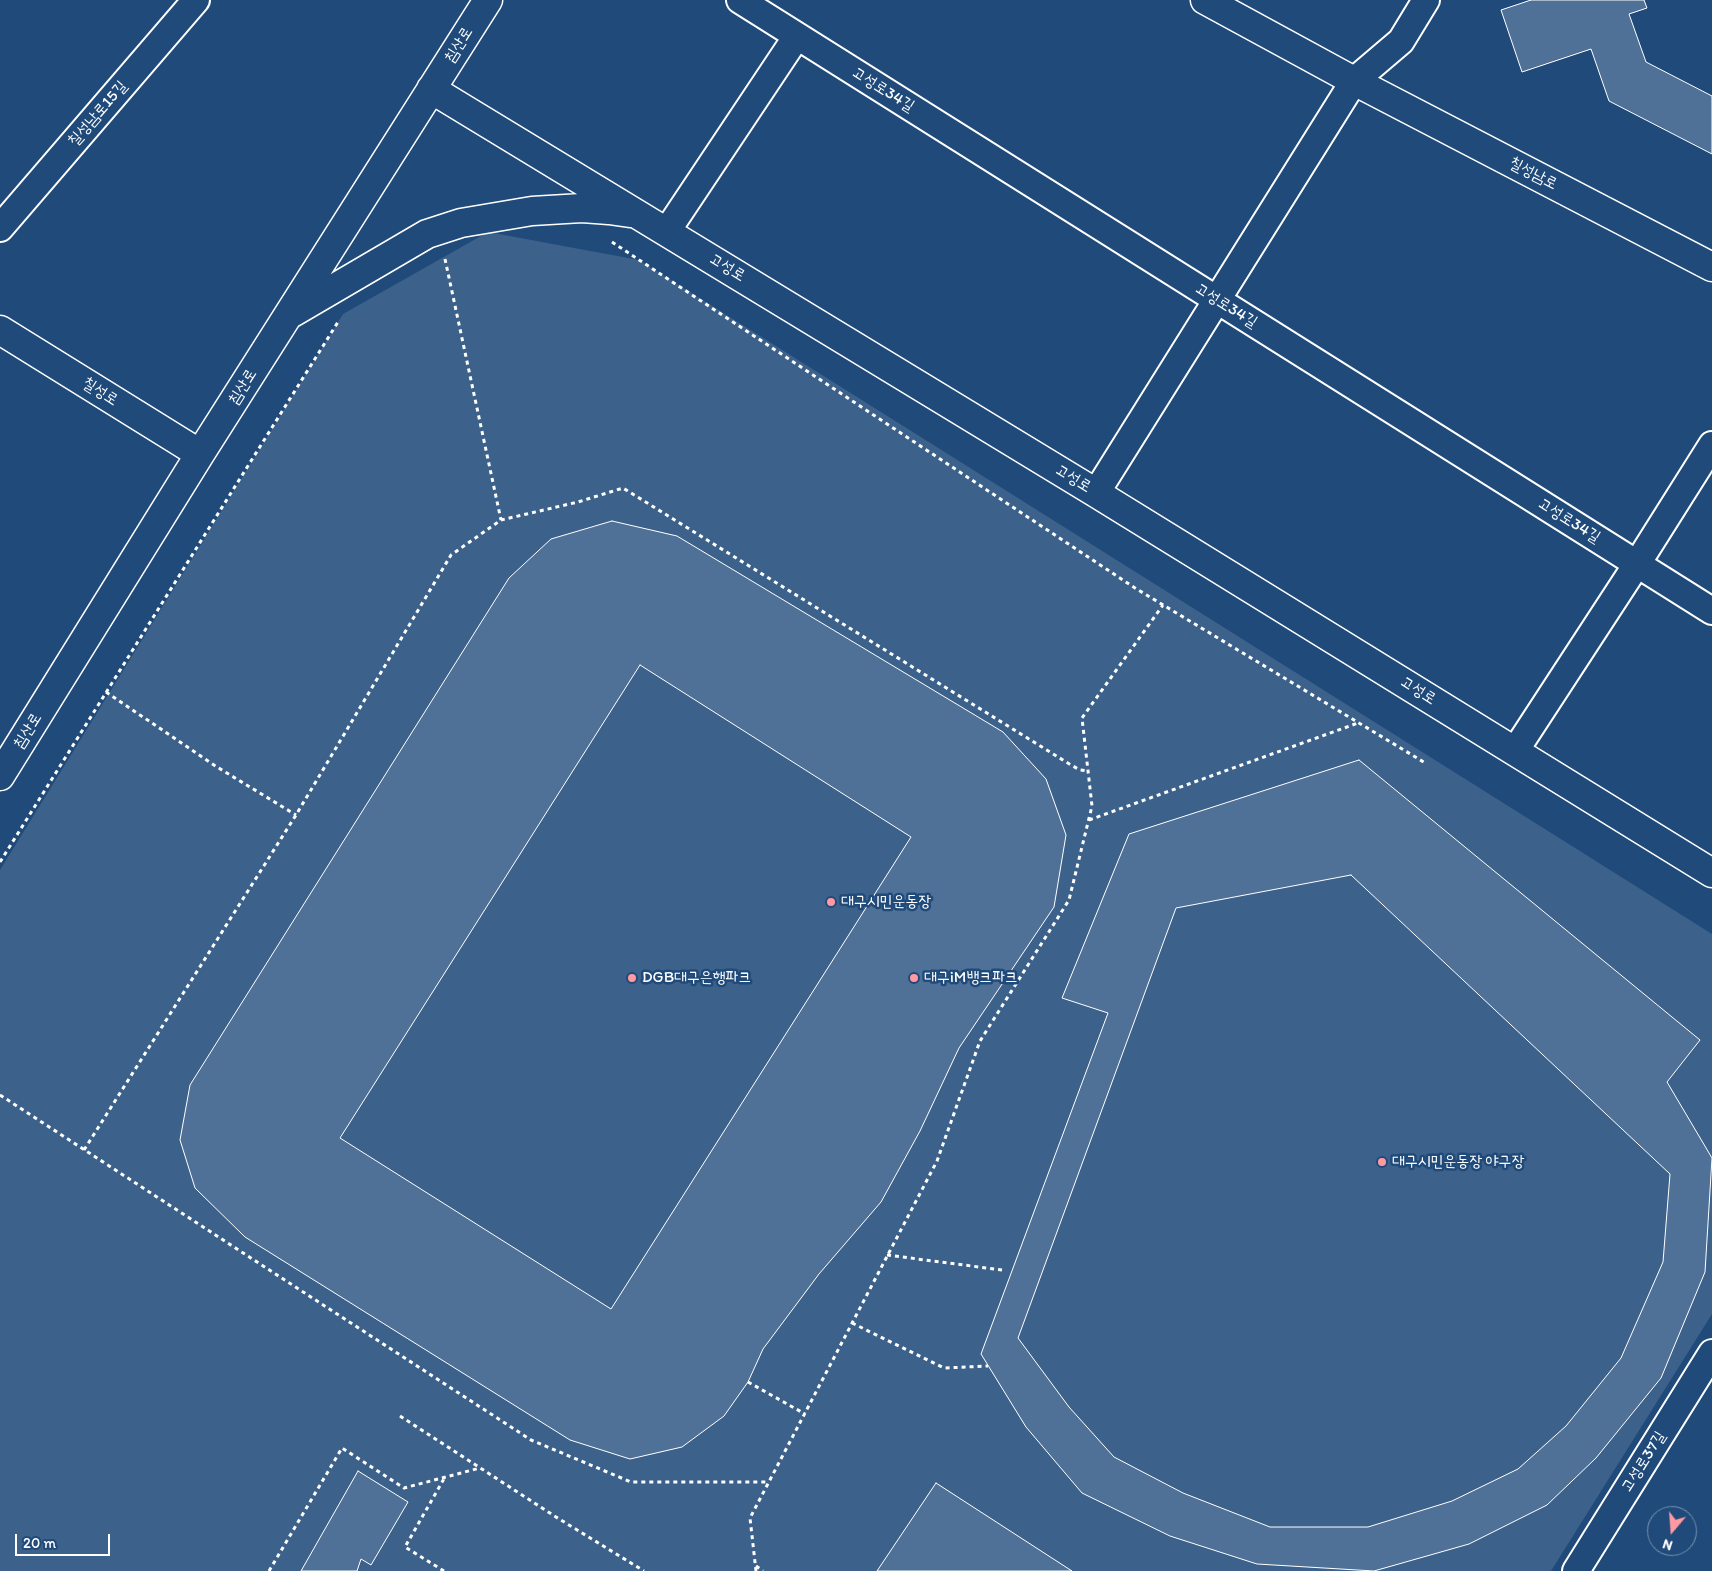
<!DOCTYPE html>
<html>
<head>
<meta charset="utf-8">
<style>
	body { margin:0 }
	#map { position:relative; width:1712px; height:1571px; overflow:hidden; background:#1f4a7a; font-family:Itim,sans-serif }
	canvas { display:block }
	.north { position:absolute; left:1647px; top:1506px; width:50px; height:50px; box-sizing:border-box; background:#1f4a7a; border:1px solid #7992af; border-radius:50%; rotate:198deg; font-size:14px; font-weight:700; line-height:20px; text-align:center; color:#fff }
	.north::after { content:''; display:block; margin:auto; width:18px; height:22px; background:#ff9aa2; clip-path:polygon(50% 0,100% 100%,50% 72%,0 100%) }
	.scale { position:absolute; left:15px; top:1534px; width:95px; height:22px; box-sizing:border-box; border:2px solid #fff; border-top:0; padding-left:6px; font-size:15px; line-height:18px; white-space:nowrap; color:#fff; -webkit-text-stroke:4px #1f4a7a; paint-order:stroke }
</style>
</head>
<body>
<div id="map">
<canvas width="1712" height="1571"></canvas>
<div class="north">N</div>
<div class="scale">20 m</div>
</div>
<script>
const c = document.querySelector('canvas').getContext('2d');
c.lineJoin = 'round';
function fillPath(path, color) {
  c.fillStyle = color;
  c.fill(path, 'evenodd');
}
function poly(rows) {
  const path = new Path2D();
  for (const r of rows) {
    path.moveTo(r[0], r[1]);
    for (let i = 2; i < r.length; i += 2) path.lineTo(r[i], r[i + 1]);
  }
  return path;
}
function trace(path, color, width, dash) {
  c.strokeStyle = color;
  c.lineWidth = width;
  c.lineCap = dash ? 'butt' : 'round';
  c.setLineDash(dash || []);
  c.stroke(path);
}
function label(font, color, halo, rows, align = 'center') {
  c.font = font + ' Itim,"Poor Story",sans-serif';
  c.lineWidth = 5;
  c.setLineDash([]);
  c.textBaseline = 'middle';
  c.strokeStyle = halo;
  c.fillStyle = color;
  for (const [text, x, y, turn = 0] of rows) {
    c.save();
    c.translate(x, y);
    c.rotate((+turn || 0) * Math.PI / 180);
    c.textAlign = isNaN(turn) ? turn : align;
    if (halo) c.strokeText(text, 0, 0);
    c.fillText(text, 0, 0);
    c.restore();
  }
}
const green = poly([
	[488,232,639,260,1712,934,1712,1314,1551,1571,0,1571,0,870,343,314]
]);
const building = poly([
	[1531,0,1644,0,1647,8,1629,14,1646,62,1712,96,1712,154,1609,101,1591,49,1522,72,1501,10,1531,0],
	[612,521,677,536,1003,732,1046,779,1066,835,1054,907,959,1048,920,1131,881,1202,819,1274,763,1349,748,1382,724,1416,682,1447,630,1459,570,1440,245,1237,195,1188,180,1140,190,1085,509,578,551,539,612,521],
	[640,665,911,837,611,1309,340,1138,640,665],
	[1359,760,1700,1040,1667,1082,1712,1158,1705,1272,1661,1378,1596,1458,1547,1505,1469,1544,1374,1571,1257,1564,1170,1536,1082,1493,1026,1427,981,1354,1108,1013,1062,998,1129,834,1359,760],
	[1351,875,1670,1174,1663,1262,1621,1358,1566,1426,1518,1469,1452,1501,1368,1527,1270,1527,1183,1493,1114,1457,1069,1407,1018,1338,1176,908,1351,875],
	[358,1471,408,1502,371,1565,361,1559,357,1571,301,1571,358,1471],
	[936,1483,1072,1571,877,1571,936,1483]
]);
const path = poly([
	[612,242,1135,588,1427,764],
	[445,259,501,520],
	[106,692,217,767,296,815],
	[1089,820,1358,723],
	[0,862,338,322],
	[0,1095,531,1440,631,1482,769,1482],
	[84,1150,296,815,451,555,501,520,578,502,623,488,1071,765,1080,770,1088,771],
	[887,1255,1002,1270],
	[852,1323,944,1368,988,1366],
	[748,1382,805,1414],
	[400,1416,556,1517,644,1571],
	[756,1566,763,1571],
	[269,1571,342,1448,404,1488,480,1468],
	[444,1571,405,1547,445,1477],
	[756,1571,750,1518,937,1161,980,1041,1069,900,1092,806,1082,718,1163,605]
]);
const street = poly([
	[740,0,1712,611],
	[0,228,196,0],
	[667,231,797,36],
	[1096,493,1354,81,1401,41,1426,0],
	[1515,751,1637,564,1712,445],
	[1576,1571,1712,1353]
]);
const secondary = poly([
	[1205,0,1354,81,1712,267],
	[431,89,1096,493,1712,873],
	[292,313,427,234,461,223,532,211,582,208,609,210,630,213],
	[0,330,200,454],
	[0,776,200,454,488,0]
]);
const markers = [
	[831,902,5,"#ff9aa2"],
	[632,978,5,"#ff9aa2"],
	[914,978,5,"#ff9aa2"],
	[1382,1162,5,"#ff9aa2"]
];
const streetNames = [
	["침산로",459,45,-58],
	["고성로34길",883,90,32],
	["칠성남로15길",98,114,-49],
	["칠성남로",1533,174,27],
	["고성로",727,268,31],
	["고성로34길",1226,306,32],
	["침산로",243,387,-58],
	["칠성로",100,392,32],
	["고성로",1073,479,31],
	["고성로34길",1569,521,32],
	["고성로",1418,691,32],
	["침산로",28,731,-58],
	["고성로37길",1644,1462,-58]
];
const poiNames = [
	["대구시민운동장",841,902],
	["DGB대구은행파크",642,978],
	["대구iM뱅크파크",924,978],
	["대구시민운동장 야구장",1392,1162]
];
fillPath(green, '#3c618b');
fillPath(building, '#507197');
trace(building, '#fff', 1);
trace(street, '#fff', 30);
trace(secondary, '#fff', 31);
trace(path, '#fff', 3, [4, 4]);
trace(street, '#1f4a7a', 26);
trace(secondary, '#1f4a7a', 28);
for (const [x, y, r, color] of markers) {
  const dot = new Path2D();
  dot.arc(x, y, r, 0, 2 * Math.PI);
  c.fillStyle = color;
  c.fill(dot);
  trace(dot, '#1f4a7a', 2);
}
label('16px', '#fff', '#1f4a7a', streetNames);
label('16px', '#fff', '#1f4a7a', poiNames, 'left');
</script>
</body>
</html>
